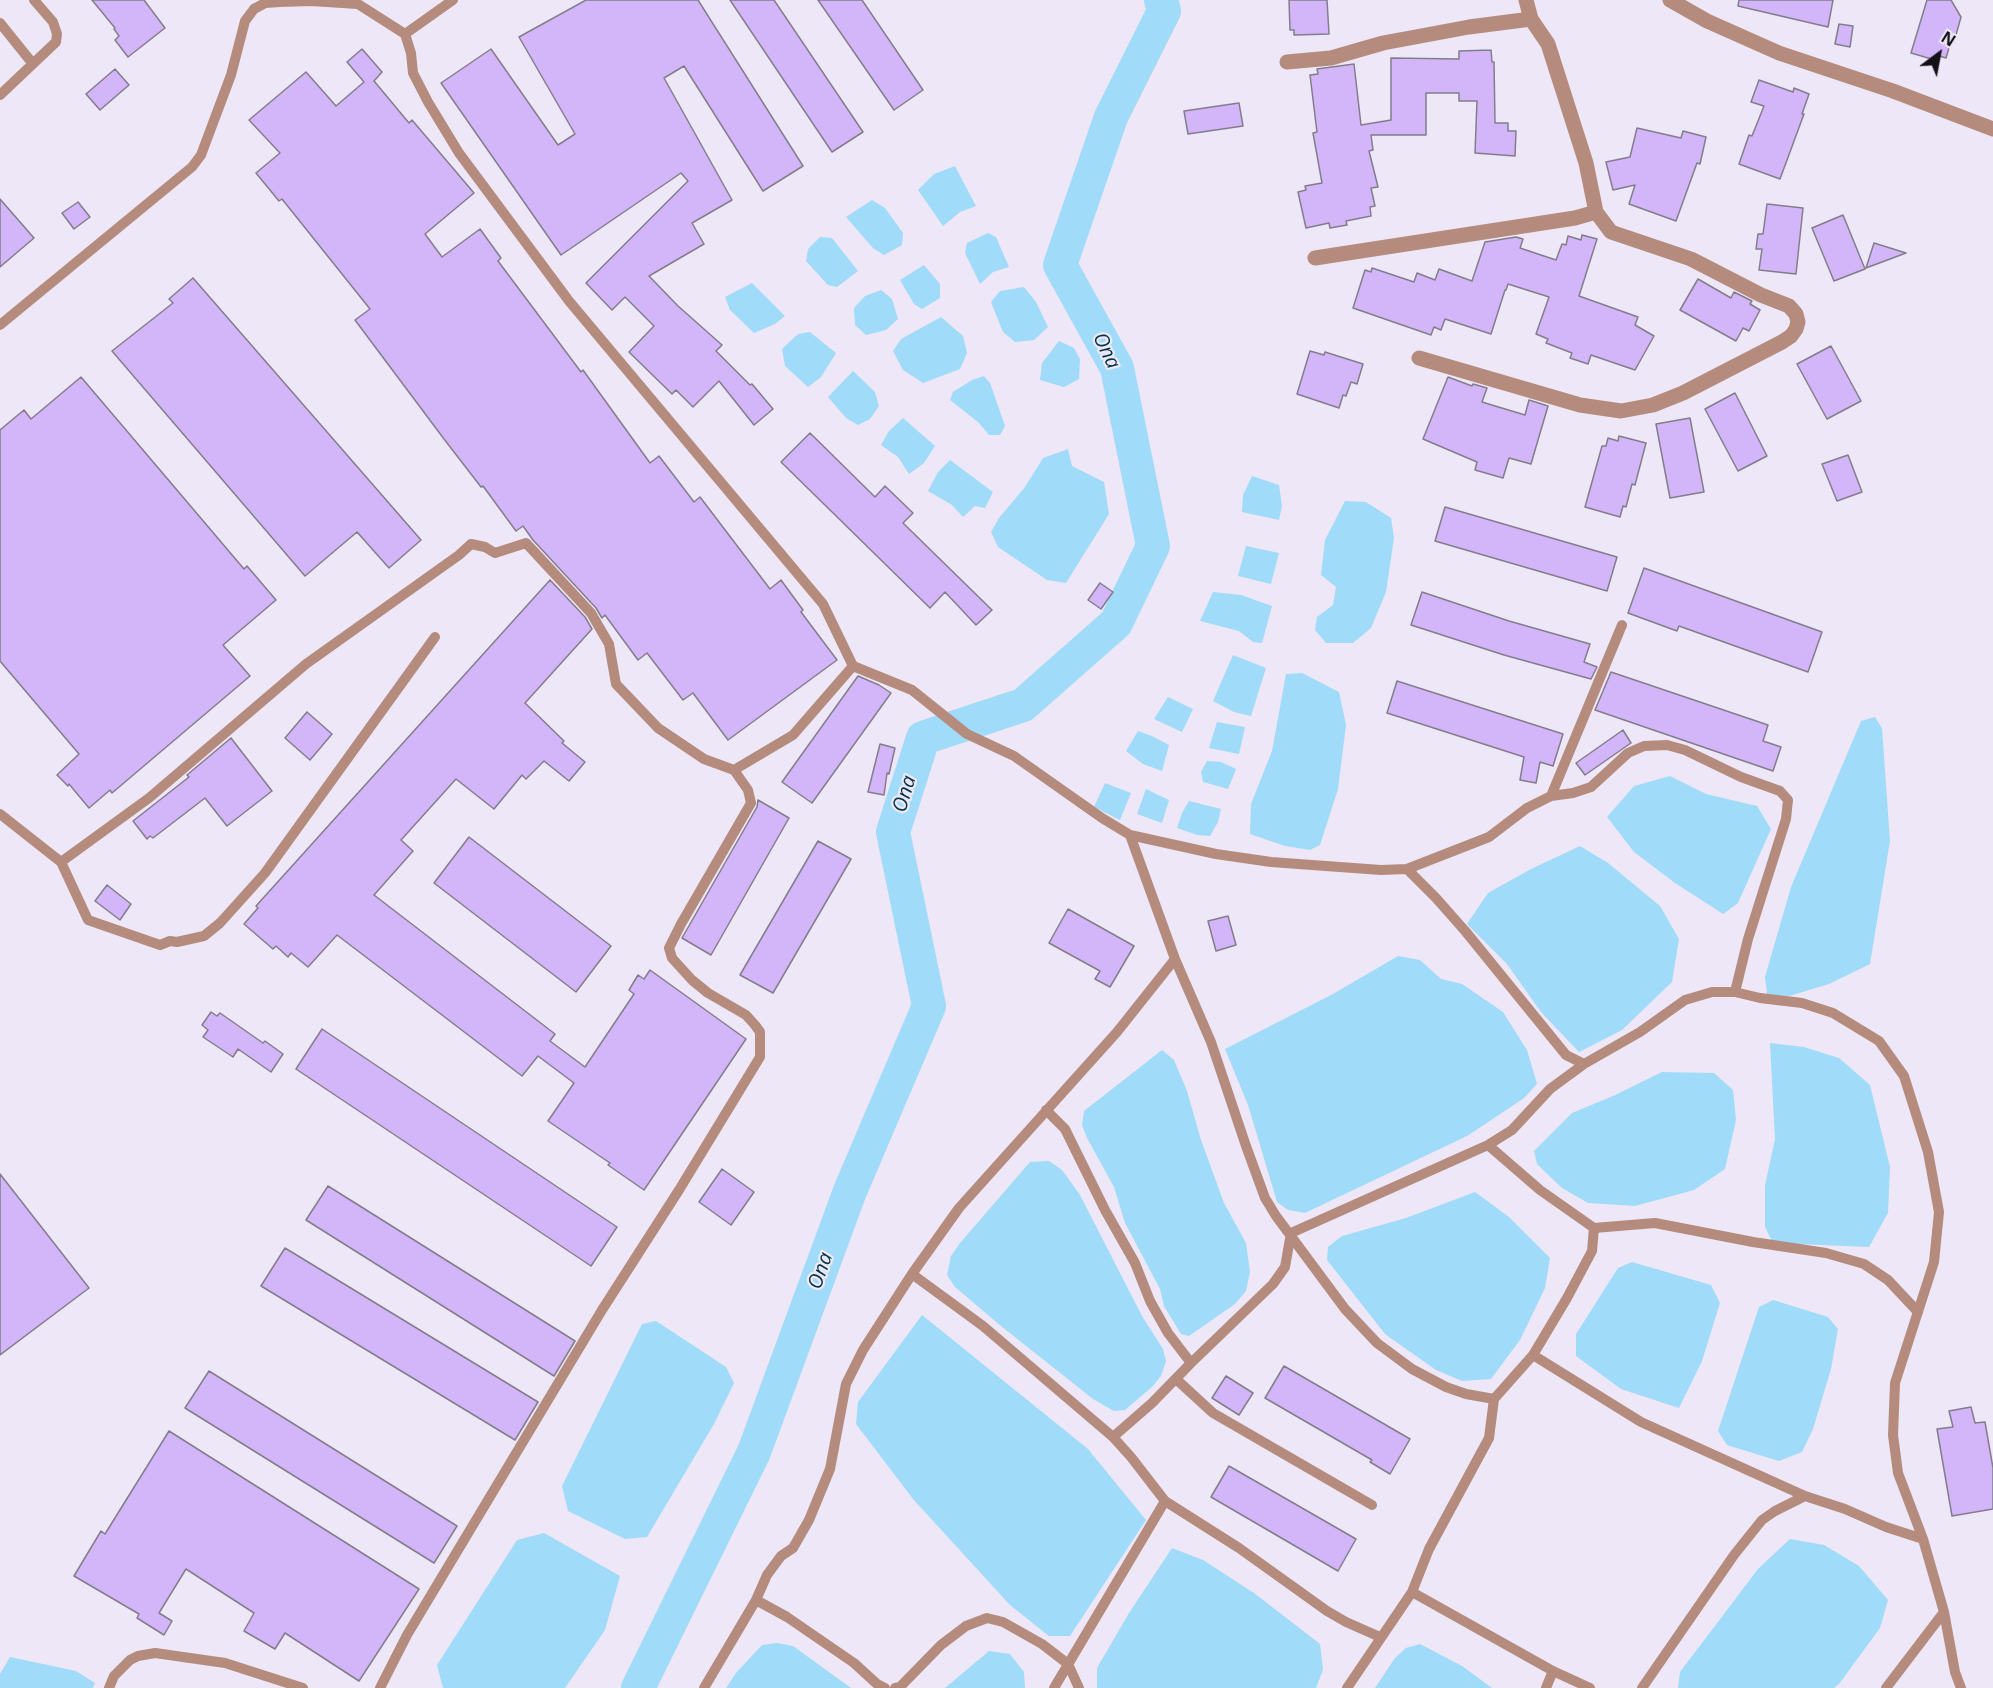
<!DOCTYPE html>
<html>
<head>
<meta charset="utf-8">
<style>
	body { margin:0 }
	#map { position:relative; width:1993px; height:1688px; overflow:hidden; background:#eee7f7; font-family:"Open Sans",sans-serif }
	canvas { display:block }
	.north { position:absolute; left:1909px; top:24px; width:60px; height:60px; -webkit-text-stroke:4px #eee7f7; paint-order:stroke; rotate:32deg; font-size:16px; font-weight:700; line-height:24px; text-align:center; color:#131117 }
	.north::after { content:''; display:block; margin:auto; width:21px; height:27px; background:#131117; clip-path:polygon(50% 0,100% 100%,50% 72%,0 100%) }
</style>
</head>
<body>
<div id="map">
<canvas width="1993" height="1688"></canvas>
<div class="north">N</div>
</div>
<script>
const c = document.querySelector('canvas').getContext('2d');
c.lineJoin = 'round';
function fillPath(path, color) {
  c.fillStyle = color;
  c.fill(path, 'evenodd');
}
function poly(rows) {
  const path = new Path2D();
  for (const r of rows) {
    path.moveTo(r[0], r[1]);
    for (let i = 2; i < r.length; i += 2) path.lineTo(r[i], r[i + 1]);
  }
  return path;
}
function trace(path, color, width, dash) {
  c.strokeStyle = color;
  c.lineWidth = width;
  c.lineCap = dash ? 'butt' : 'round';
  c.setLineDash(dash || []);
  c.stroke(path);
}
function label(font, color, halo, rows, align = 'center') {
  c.font = font + ' "Open Sans",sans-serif';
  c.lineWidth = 4.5;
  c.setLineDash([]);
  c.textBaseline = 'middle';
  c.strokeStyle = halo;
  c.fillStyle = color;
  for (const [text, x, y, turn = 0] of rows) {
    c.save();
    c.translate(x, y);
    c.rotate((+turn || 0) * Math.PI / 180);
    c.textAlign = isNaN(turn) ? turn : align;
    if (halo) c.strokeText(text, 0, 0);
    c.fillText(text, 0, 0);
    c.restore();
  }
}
const water = poly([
	[955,166,976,206,960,212,943,226,918,190,934,174],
	[872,200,885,208,903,233,902,245,884,255,873,248,846,217],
	[988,233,996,237,1009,267,993,272,980,284,965,253,967,243],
	[820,237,832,238,858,271,837,287,828,285,806,261,808,249],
	[924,265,940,284,940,298,922,309,914,304,900,280],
	[752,283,785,316,775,324,754,333,730,310,725,297],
	[1024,287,1036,302,1048,327,1034,340,1015,342,1003,332,991,302,1000,291],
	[881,290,892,299,898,319,886,330,866,335,855,325,854,308,865,296],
	[941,317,963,336,967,353,960,369,923,383,903,370,893,351,901,339],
	[810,332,836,353,821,377,808,387,785,366,782,349,798,334],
	[1059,341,1074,348,1080,359,1079,379,1064,387,1040,380,1042,363],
	[853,371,875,392,879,406,870,419,858,425,846,418,828,397],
	[984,376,990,383,1005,426,1000,435,989,435,978,422,950,400,953,392,972,380],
	[903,418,935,446,924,463,909,474,898,457,881,445,889,431],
	[1068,449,1072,466,1104,482,1109,514,1066,583,1047,580,998,547,991,532,999,518,1025,487,1043,458],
	[950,460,993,492,985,508,975,506,963,517,952,505,928,491,938,472],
	[1252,476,1279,485,1282,506,1279,520,1242,512,1243,495],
	[1345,501,1366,502,1391,518,1394,538,1386,592,1371,628,1353,643,1326,643,1315,630,1317,617,1333,605,1336,587,1321,575,1325,540],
	[1246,546,1279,553,1271,584,1238,576],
	[1213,592,1241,595,1272,606,1262,643,1253,642,1239,631,1200,621],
	[1233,655,1266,668,1251,716,1234,712,1213,701],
	[1302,673,1339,692,1346,725,1338,789,1320,845,1310,850,1285,846,1250,834,1251,804,1272,751,1286,674],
	[1168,697,1193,709,1182,732,1154,719],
	[1875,717,1882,728,1890,841,1870,964,1829,984,1786,997,1767,994,1765,977,1791,887,1861,721],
	[1217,722,1245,727,1239,754,1209,748],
	[1138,731,1152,736,1169,745,1162,771,1143,764,1126,751],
	[1207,761,1221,762,1236,769,1228,789,1203,782,1201,772],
	[1670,776,1706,794,1757,806,1771,829,1738,903,1723,914,1675,883,1634,852,1607,817,1634,786],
	[1105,783,1131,793,1120,820,1094,807],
	[1146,789,1169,800,1162,823,1137,814],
	[1189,801,1221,809,1218,822,1210,836,1197,835,1177,828,1182,813],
	[1580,846,1608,863,1660,906,1679,939,1672,982,1622,1030,1579,1052,1541,1012,1507,964,1467,924,1488,893,1531,869],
	[1398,956,1420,960,1441,979,1462,984,1503,1012,1527,1050,1537,1084,1524,1098,1467,1136,1305,1213,1288,1210,1277,1202,1248,1105,1225,1049,1333,994],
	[1770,1043,1804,1047,1839,1058,1870,1085,1890,1167,1888,1213,1869,1247,1773,1243,1765,1227,1765,1185,1775,1139],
	[1162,1050,1174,1060,1187,1091,1201,1140,1224,1203,1246,1243,1250,1272,1246,1291,1235,1304,1189,1336,1181,1334,1164,1306,1160,1289,1125,1223,1114,1187,1087,1138,1082,1125,1084,1111],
	[1662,1072,1714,1073,1733,1090,1736,1120,1725,1169,1694,1190,1635,1206,1588,1203,1562,1188,1537,1164,1534,1151,1572,1113,1613,1096],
	[1049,1161,1062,1170,1080,1195,1142,1316,1163,1349,1166,1361,1161,1376,1153,1386,1125,1410,1114,1411,1093,1399,1001,1326,955,1287,947,1275,951,1256,960,1243,1030,1162],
	[1475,1192,1509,1217,1550,1258,1545,1288,1520,1340,1491,1379,1462,1381,1436,1370,1385,1334,1327,1260,1328,1247,1342,1236,1406,1218],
	[1632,1262,1711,1285,1720,1303,1702,1361,1679,1408,1621,1389,1576,1356,1576,1334,1618,1268],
	[1773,1300,1828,1317,1838,1329,1831,1369,1813,1429,1802,1452,1779,1461,1727,1445,1718,1431,1759,1307],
	[922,1315,1088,1449,1146,1520,1070,1636,1049,1636,1010,1605,913,1499,856,1424,858,1402],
	[656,1321,726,1367,734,1383,714,1424,647,1537,625,1539,568,1511,562,1486,642,1324],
	[544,1533,620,1576,605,1630,565,1688,443,1688,437,1665,517,1540],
	[1790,1539,1824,1545,1859,1566,1888,1600,1880,1628,1839,1684,1834,1688,1678,1688,1680,1672,1758,1569],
	[1172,1548,1203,1560,1254,1593,1320,1644,1323,1670,1316,1688,1097,1688,1097,1668,1129,1613],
	[777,1643,793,1646,851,1688,726,1688,736,1673,762,1645],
	[1420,1644,1462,1666,1492,1688,1375,1688,1395,1658,1406,1648],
	[989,1651,1010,1654,1024,1672,1025,1688,945,1688],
	[10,1657,76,1671,95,1683,93,1688,0,1688,0,1674]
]);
const river = poly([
	[638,1688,754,1452,850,1191,929,1006,893,832,923,738,1023,705,1116,623,1153,546,1117,368,1060,265,1111,117,1164,11,1161,0]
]);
const building = poly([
	[92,0,144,0,165,28,128,57,115,40,119,36,114,29,115,28,92,0],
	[586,0,698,0,803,166,763,191,684,66,664,78,732,200,692,223,704,244,649,276,678,306,722,345,716,351,750,385,752,384,773,409,754,425,719,381,693,407,676,390,672,394,629,352,654,326,625,297,612,310,586,283,688,181,681,173,561,255,441,83,491,49,558,145,575,134,519,37,586,0],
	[730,0,774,0,863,132,832,152,730,0],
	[818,0,862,0,923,90,894,110,818,0],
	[1289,0,1327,0,1329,34,1294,35,1294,30,1290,30,1289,0],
	[1739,0,1833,0,1828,27,1738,6,1739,0],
	[1927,0,1951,0,1961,17,1954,42,1951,41,1946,58,1936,55,1935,60,1911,53,1927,0],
	[1839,24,1853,26,1850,47,1835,44,1839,24],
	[362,49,382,72,374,81,409,123,412,120,474,193,425,234,442,257,480,229,501,258,498,261,581,372,583,370,650,463,659,456,694,502,700,497,770,589,781,580,803,610,801,612,837,660,728,740,693,693,683,700,647,653,638,660,605,615,602,618,596,608,533,540,523,526,516,531,483,486,481,487,444,439,355,320,370,309,282,199,279,201,256,173,280,153,249,120,306,72,336,106,364,82,347,62,362,49],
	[1491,50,1492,62,1494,62,1495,123,1508,123,1508,131,1516,131,1515,156,1475,153,1477,101,1459,101,1459,93,1426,93,1426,135,1371,135,1373,150,1369,151,1378,187,1371,188,1375,206,1370,207,1371,216,1346,221,1347,225,1330,228,1329,223,1306,228,1298,192,1306,190,1305,186,1322,183,1313,133,1317,132,1310,75,1318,74,1317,69,1354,64,1361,125,1391,120,1391,58,1459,59,1459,51,1491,50],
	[115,69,129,85,100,110,86,94,115,69],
	[1759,80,1793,92,1794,88,1809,94,1802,114,1804,114,1780,179,1739,164,1749,135,1752,136,1764,106,1751,102,1759,80],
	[1239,103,1243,126,1188,134,1184,111,1239,103],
	[1637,128,1681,138,1683,131,1706,137,1700,164,1697,163,1676,221,1629,204,1635,185,1613,190,1606,162,1630,157,1637,128],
	[0,199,34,238,0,267,0,199],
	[78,202,90,217,74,229,62,213,78,202],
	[1767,204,1803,208,1796,274,1759,270,1762,249,1756,249,1758,234,1763,234,1767,204],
	[1843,215,1865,269,1834,281,1812,228,1843,215],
	[1582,235,1597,239,1579,296,1638,317,1635,325,1654,336,1635,370,1591,355,1588,364,1570,358,1572,353,1546,343,1548,339,1536,334,1549,297,1508,284,1506,290,1505,290,1491,334,1445,319,1441,330,1434,327,1431,335,1353,308,1365,270,1371,272,1372,268,1414,282,1417,273,1435,280,1439,269,1472,281,1485,242,1516,237,1523,239,1520,248,1556,260,1562,244,1566,245,1568,236,1581,240,1582,235],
	[1874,243,1906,253,1866,268,1874,243],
	[193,278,421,540,389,568,357,532,305,576,112,351,173,303,169,299,193,278],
	[1698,279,1731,298,1734,292,1752,301,1750,304,1760,310,1749,331,1743,328,1736,341,1680,310,1698,279],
	[1831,346,1861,401,1827,419,1797,364,1831,346],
	[1310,351,1324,355,1325,352,1363,364,1357,384,1351,382,1346,396,1343,395,1339,408,1297,394,1310,351],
	[81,377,244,569,247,566,276,600,223,645,250,676,112,793,110,790,89,808,69,784,68,786,57,775,79,754,0,661,0,430,24,410,31,419,81,377],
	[1448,377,1472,386,1473,384,1487,388,1482,402,1525,415,1529,400,1548,406,1531,464,1509,458,1503,478,1475,470,1477,462,1423,439,1448,377],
	[1735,393,1767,456,1738,471,1705,409,1735,393],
	[1690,418,1704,492,1670,498,1656,424,1690,418],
	[810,433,875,497,885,486,913,513,903,523,992,610,976,625,945,592,930,608,781,462,810,433],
	[1619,436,1646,443,1635,485,1632,484,1626,507,1623,506,1620,517,1585,507,1602,446,1606,446,1608,438,1618,441,1619,436],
	[1848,455,1862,492,1837,501,1822,464,1848,455],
	[1445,507,1617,557,1607,591,1435,541,1445,507],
	[1644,568,1822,632,1808,672,1679,626,1677,631,1628,613,1644,568],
	[550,580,585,617,592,629,525,703,564,741,562,743,585,762,569,781,544,761,526,779,522,775,494,809,456,779,401,840,413,851,374,895,555,1034,550,1041,585,1067,634,994,629,990,638,975,644,979,650,970,746,1039,644,1190,608,1165,610,1163,548,1121,574,1083,538,1056,522,1076,337,935,308,967,291,953,288,957,276,946,273,949,244,924,258,908,256,906,550,580],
	[1100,583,1113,592,1101,609,1088,600,1100,583],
	[1422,592,1509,621,1590,644,1584,662,1597,667,1591,679,1504,655,1411,625,1422,592],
	[1611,672,1768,725,1763,741,1781,747,1773,771,1595,710,1611,672],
	[858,676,879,685,891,693,812,803,782,782,858,676],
	[1397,681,1563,734,1553,766,1540,762,1536,783,1520,780,1524,757,1387,713,1397,681],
	[307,712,332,734,310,760,285,738,307,712],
	[1623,730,1631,743,1585,775,1576,763,1623,730],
	[231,738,272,791,227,826,205,798,153,838,150,836,147,839,133,821,189,777,187,775,231,738],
	[880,744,895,748,889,774,887,773,884,795,868,792,880,744],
	[758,800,789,818,711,955,682,938,757,807,758,800],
	[469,837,611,946,576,992,434,883,469,837],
	[818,841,851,859,773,993,740,975,818,841],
	[107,885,131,904,120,920,95,901,107,885],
	[1068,909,1134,946,1110,987,1095,979,1100,971,1049,943,1068,909],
	[1228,916,1236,945,1216,951,1208,921,1228,916],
	[211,1012,217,1016,220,1013,263,1043,265,1041,283,1054,271,1072,238,1049,233,1057,203,1037,208,1030,202,1025,211,1012],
	[322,1029,617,1227,591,1266,296,1069,322,1029],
	[722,1169,754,1192,731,1225,699,1202,722,1169],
	[0,1174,89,1288,0,1355,0,1174],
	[328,1186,575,1341,554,1376,306,1220,328,1186],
	[285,1248,538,1402,515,1440,261,1286,285,1248],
	[1284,1366,1410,1439,1390,1474,1370,1462,1372,1460,1265,1398,1284,1366],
	[209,1371,457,1526,434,1563,185,1408,209,1371],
	[1226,1376,1253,1393,1239,1415,1212,1398,1226,1376],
	[1971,1407,1975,1423,1985,1422,1993,1468,1993,1509,1952,1516,1937,1429,1953,1427,1949,1411,1971,1407],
	[169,1431,419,1589,359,1681,285,1633,275,1649,244,1631,254,1613,186,1569,159,1613,172,1621,164,1635,137,1618,139,1614,74,1576,101,1531,105,1534,169,1431],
	[1229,1466,1356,1539,1338,1571,1211,1497,1229,1466]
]);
const service = poly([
	[0,23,33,64],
	[405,34,453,0],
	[0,95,56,42,57,34,53,22,34,0],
	[0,325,192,167,201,155,231,75,245,21,254,9,265,3,280,2,311,1,358,4,405,34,411,53,413,73,428,102,459,153,569,301,823,604,853,666,912,690,967,734,1014,756,1102,818,1130,835,1216,854,1271,862,1381,870,1407,869,1436,898,1466,932,1566,1055,1584,1064],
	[1551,796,1622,625],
	[0,814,61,862,88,920,160,945,170,941,177,942,204,936,220,923,265,873,435,637],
	[1130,835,1175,959,1211,1042,1246,1146,1265,1198,1276,1216,1345,1309,1377,1343,1412,1369,1446,1387,1466,1394,1494,1399],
	[61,862,149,798,306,664,459,555,471,544,485,547,495,553,526,543,591,613,609,644,616,684,658,728,704,759,734,770,793,735,853,666],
	[1407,869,1489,837,1527,808,1551,796,1573,793,1591,787,1628,753,1644,746,1667,745,1685,750,1741,777,1780,791,1788,800,1786,819,1748,939,1735,992],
	[1046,1110,1065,1129,1105,1210,1135,1263,1150,1301,1168,1333,1191,1363],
	[1488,1145,1540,1190,1594,1228,1655,1223,1753,1242,1826,1253,1864,1264,1888,1280,1918,1312],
	[912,1274,983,1326,1113,1437],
	[1533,1355,1641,1422,1805,1496,1845,1509,1886,1527,1923,1539],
	[1176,1379,1213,1413,1372,1505],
	[1412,1592,1553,1671,1590,1688],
	[756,1600,787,1617,854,1663,877,1684,885,1688],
	[1380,1637,1346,1622,1327,1611,1239,1548,1165,1501,1131,1457,1113,1437,1152,1403,1191,1363,1273,1284,1285,1267,1291,1233,1488,1145,1512,1130,1550,1089,1584,1064,1640,1032,1685,1000,1712,992,1735,992,1760,998,1802,1003,1833,1013,1879,1041,1904,1076,1928,1152,1939,1212,1934,1262,1895,1383,1893,1435,1898,1473,1923,1539,1944,1612,1955,1672,1961,1688],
	[109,1688,114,1676,130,1660,138,1656,155,1653,225,1663,303,1688],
	[380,1688,407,1635,602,1310,679,1190,760,1057,760,1032,755,1025,746,1015,708,993,692,980,672,958,669,948,681,924,751,803,748,790,734,770],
	[704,1688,756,1600,767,1575,781,1556,793,1548,809,1520,830,1469,846,1384,863,1350,912,1274,959,1208,1117,1032,1175,959],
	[895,1688,900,1687,941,1645,966,1626,987,1618,1003,1622,1042,1644,1068,1664,1079,1688],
	[1054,1688,1165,1501],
	[1347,1688,1412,1592,1429,1549,1489,1438,1494,1399,1533,1355,1567,1298,1592,1251,1594,1228],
	[1546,1688,1553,1671],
	[1642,1688,1734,1555,1762,1520,1775,1511,1805,1496],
	[1886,1688,1944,1612]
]);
const minor = poly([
	[1670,0,1707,21,1779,53,1893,91,1993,129],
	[1287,62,1331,58,1383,43,1469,27,1531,19],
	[1315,258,1575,218,1596,212],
	[1419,358,1580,405,1621,411,1653,405,1683,393,1782,342,1791,336,1796,329,1798,322,1796,314,1789,306,1761,295,1691,259,1611,232,1596,212,1586,163,1548,44,1531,19,1526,0]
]);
const waterNames = [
	["Ona",1106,351,64],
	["Ona",905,794,-73],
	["Ona",821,1271,-70]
];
fillPath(water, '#a0dbf9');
trace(river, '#a0dbf9', 34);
fillPath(building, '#d3b6f9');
trace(building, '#837d8b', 1.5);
trace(service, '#b48b7d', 10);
trace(minor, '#b48b7d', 15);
label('italic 20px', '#023548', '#eee7f7', waterNames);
</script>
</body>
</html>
